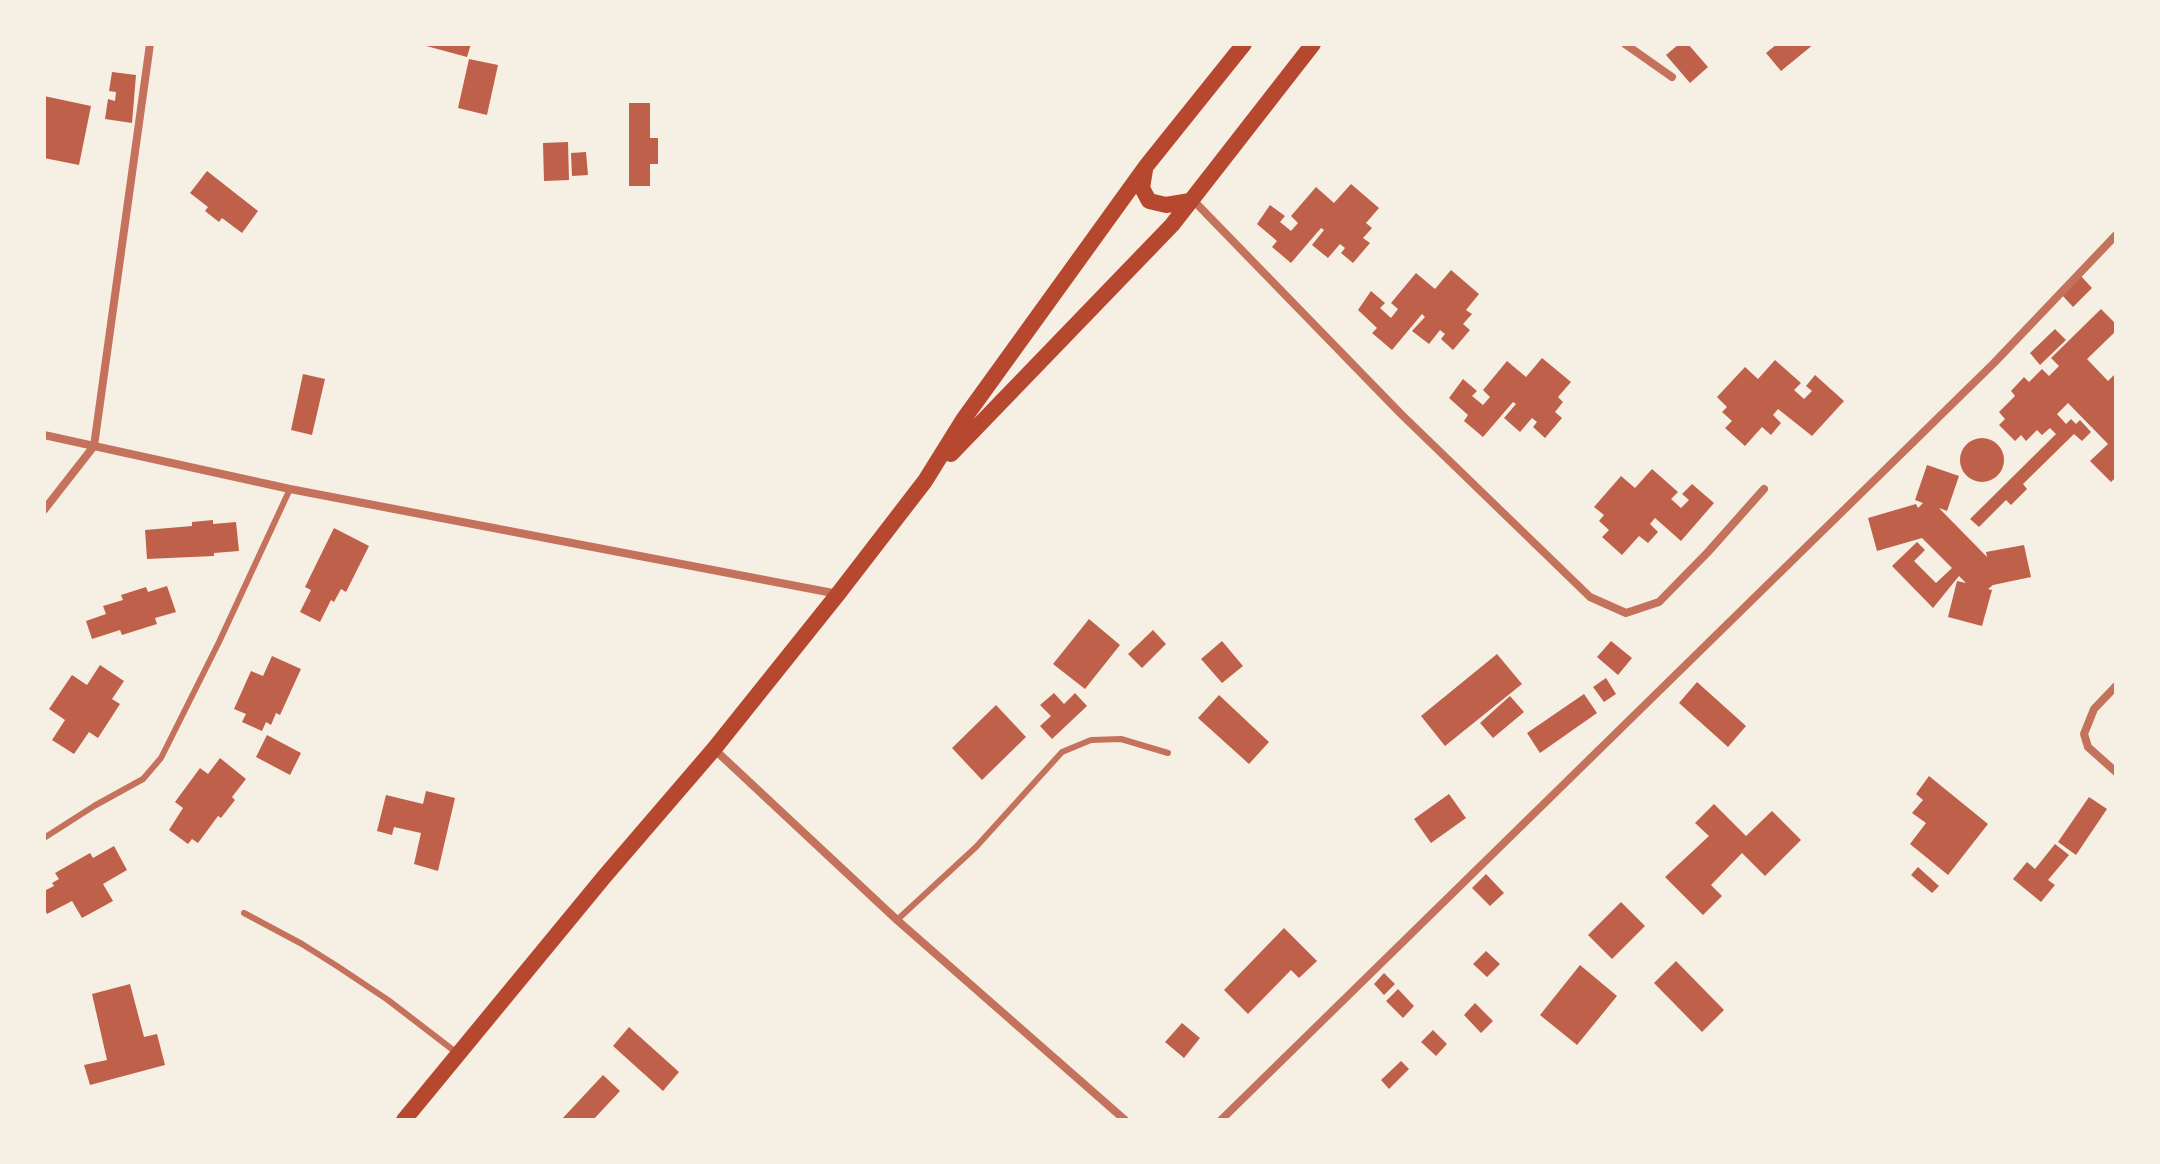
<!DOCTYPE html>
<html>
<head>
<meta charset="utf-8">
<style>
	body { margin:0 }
	#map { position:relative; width:2160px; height:1164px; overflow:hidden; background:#f6efe4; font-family:Barlow,sans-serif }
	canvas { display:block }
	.frame { position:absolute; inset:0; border:46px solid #f6efe4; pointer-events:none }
</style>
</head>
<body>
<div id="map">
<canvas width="2160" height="1164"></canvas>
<div class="frame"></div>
</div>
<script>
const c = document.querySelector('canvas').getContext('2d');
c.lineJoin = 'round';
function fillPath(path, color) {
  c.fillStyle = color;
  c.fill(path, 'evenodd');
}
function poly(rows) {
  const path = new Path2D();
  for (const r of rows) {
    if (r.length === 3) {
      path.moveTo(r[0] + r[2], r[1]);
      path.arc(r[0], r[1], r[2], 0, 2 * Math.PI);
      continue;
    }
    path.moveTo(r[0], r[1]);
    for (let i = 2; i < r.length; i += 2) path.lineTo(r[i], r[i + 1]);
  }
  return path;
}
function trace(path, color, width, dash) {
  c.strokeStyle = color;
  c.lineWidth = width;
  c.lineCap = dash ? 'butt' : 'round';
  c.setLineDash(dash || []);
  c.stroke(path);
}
const building = poly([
	[419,44,471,44,467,57],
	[1679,44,1688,44,1708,67,1690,83,1666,55],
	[1777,44,1814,44,1781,71,1766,53],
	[469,59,498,65,487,115,458,108],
	[112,72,136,75,132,123,105,119,108,99,115,101,116,92,109,91],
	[44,96,91,106,79,165,44,158],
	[629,103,650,103,650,138,658,138,658,164,650,164,650,186,629,186],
	[568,142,569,180,544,181,543,143],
	[586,152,588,175,572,176,571,153],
	[207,171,258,211,242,233,222,218,219,222,205,211,208,207,190,193],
	[1351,184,1379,208,1366,223,1372,228,1363,238,1370,243,1353,263,1341,253,1345,248,1340,244,1328,258,1312,245,1324,230,1321,228,1291,263,1272,247,1277,241,1257,224,1270,205,1285,216,1280,222,1291,231,1298,223,1291,216,1316,187,1334,203],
	[1451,270,1479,294,1466,310,1472,314,1463,324,1470,330,1453,350,1441,339,1445,334,1440,330,1429,344,1412,331,1425,317,1422,314,1392,350,1372,333,1377,328,1358,310,1371,291,1385,303,1380,308,1391,318,1398,309,1391,303,1416,273,1435,289],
	[2081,276,2092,288,2073,307,2062,295],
	[2101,309,2116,324,2116,331,2087,359,2108,381,2116,373,2116,477,2111,482,2090,461,2108,444,2068,403,2057,414,2066,424,2071,419,2076,424,2080,420,2091,432,2082,441,2074,434,2023,484,2027,489,2011,505,2006,500,1979,527,1970,519,2056,434,2050,428,2042,435,2037,430,2026,441,2021,435,2015,441,1999,425,2005,419,1999,412,2015,396,2011,391,2024,377,2029,382,2042,369,2049,376,2059,366,2051,358],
	[2055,329,2066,340,2040,365,2030,353],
	[1542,358,1571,382,1558,397,1563,402,1555,412,1562,418,1545,438,1533,427,1537,422,1532,418,1520,432,1504,418,1516,404,1513,402,1483,437,1464,421,1468,415,1449,398,1463,379,1477,391,1472,396,1483,405,1490,397,1483,390,1507,361,1526,377],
	[1775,360,1801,383,1794,390,1804,399,1812,391,1806,386,1815,375,1844,401,1812,436,1778,409,1773,415,1781,423,1771,435,1762,427,1745,446,1725,428,1732,421,1722,412,1727,407,1717,397,1745,367,1758,379],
	[303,374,325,379,312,435,291,430],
	[1982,460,22],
	[1927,465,1959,476,1947,511,1939,508,1987,557,1986,552,2024,545,2031,577,1993,585,1988,589,1992,590,1982,626,1948,617,1957,581,1966,583,1959,576,1933,608,1892,566,1917,542,1925,550,1914,561,1936,583,1952,568,1922,538,1877,551,1868,518,1916,504,1918,508,1923,503,1915,500],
	[1652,469,1678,492,1671,499,1681,508,1689,500,1682,494,1692,484,1714,503,1681,541,1655,518,1650,524,1658,532,1648,543,1639,536,1622,555,1602,537,1609,530,1599,521,1604,515,1594,507,1621,476,1635,488],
	[213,520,213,524,236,522,239,551,214,553,214,556,147,559,145,530,192,526,192,522],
	[334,528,369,546,346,592,341,589,334,602,331,600,320,622,300,612,311,590,305,587],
	[167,586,176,612,155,618,157,624,122,635,120,630,92,639,86,621,106,614,103,606,123,600,121,595,146,587,148,592],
	[1089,619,1120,645,1085,689,1053,664],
	[1153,630,1166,644,1142,668,1128,654],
	[1222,641,1243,666,1222,683,1201,659],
	[1611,641,1632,658,1618,675,1597,657],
	[1497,654,1522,684,1445,746,1421,716],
	[272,656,301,669,280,715,276,713,271,725,266,722,262,731,242,722,246,714,234,709,251,671,263,676],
	[100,665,124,681,112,699,120,704,98,738,89,732,74,754,52,740,65,720,49,709,72,675,87,685],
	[1606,678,1616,694,1604,702,1593,687],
	[1697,682,1746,726,1728,747,1679,703],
	[1054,693,1064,704,1075,693,1087,706,1052,739,1040,726,1051,716,1040,705],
	[1584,694,1597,713,1540,753,1527,733],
	[1219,695,1269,742,1249,764,1198,718],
	[1510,696,1524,712,1493,738,1480,723],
	[996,705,1026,737,982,780,952,748],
	[267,735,301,753,290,775,256,757],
	[220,758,246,779,232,797,235,800,221,818,218,816,198,843,192,839,188,844,169,830,183,808,175,802,200,768,208,774],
	[1929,776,1988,824,1948,875,1910,844,1926,823,1912,813,1923,800,1916,794],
	[426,791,455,798,438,871,414,864,421,833,394,827,392,835,377,831,386,795,423,804],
	[1449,794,1466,818,1431,843,1414,819],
	[2089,797,2107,809,2076,855,2058,842],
	[1714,804,1746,836,1772,811,1801,840,1765,876,1742,853,1711,885,1722,896,1703,915,1665,877,1709,836,1695,823],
	[2055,844,2069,855,2048,880,2055,885,2041,902,2013,879,2027,862,2035,869],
	[114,846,127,870,103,884,113,901,82,918,72,901,47,914,44,908,44,891,54,886,52,883,59,879,55,873,90,853,93,858],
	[1918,867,1939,886,1932,893,1911,875],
	[1486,874,1504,893,1490,906,1472,888],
	[1621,902,1645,926,1612,959,1588,935],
	[1284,928,1317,961,1299,978,1291,970,1248,1014,1224,990],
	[1486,951,1500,964,1487,977,1473,964],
	[1676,961,1724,1010,1702,1032,1654,983],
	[1580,965,1617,996,1577,1045,1540,1015],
	[1384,973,1395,984,1384,995,1374,984],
	[130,984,144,1037,157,1034,165,1065,90,1085,84,1065,107,1060,92,994],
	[1398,989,1414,1006,1403,1018,1386,1001],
	[1475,1003,1493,1021,1481,1033,1464,1015],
	[1182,1023,1200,1038,1184,1058,1165,1042],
	[629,1027,679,1072,663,1091,613,1046],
	[1433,1030,1447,1044,1436,1056,1421,1042],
	[1401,1061,1409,1069,1389,1089,1381,1080],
	[603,1075,620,1091,593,1120,561,1120]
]);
const service = poly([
	[44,838,94,806,143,779,161,758,219,642,290,489],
	[244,913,302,944,337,966,388,1000,457,1053],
	[897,920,976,847,1062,752,1091,740,1121,739,1168,753]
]);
const minor = poly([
	[1625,44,1672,77],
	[1192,199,1401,414,1590,597,1626,613,1659,602,1708,552,1764,489],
	[44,435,290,489,838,594],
	[44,510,94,446,150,44],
	[2116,686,2094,709,2084,734,2088,747,2116,772],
	[714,749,897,920,1125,1120],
	[1221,1120,1994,363,2116,235]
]);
const secondary = poly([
	[1145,170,1142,188,1149,201,1166,205,1190,201],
	[951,454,1172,225,1313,44],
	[404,1120,604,877,714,749,838,594,925,481,963,420,1147,165,1244,44]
]);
fillPath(building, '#bf614a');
trace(service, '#c5725c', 6);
trace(minor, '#c5725c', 8);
trace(secondary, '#b5482f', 16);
</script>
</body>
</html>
